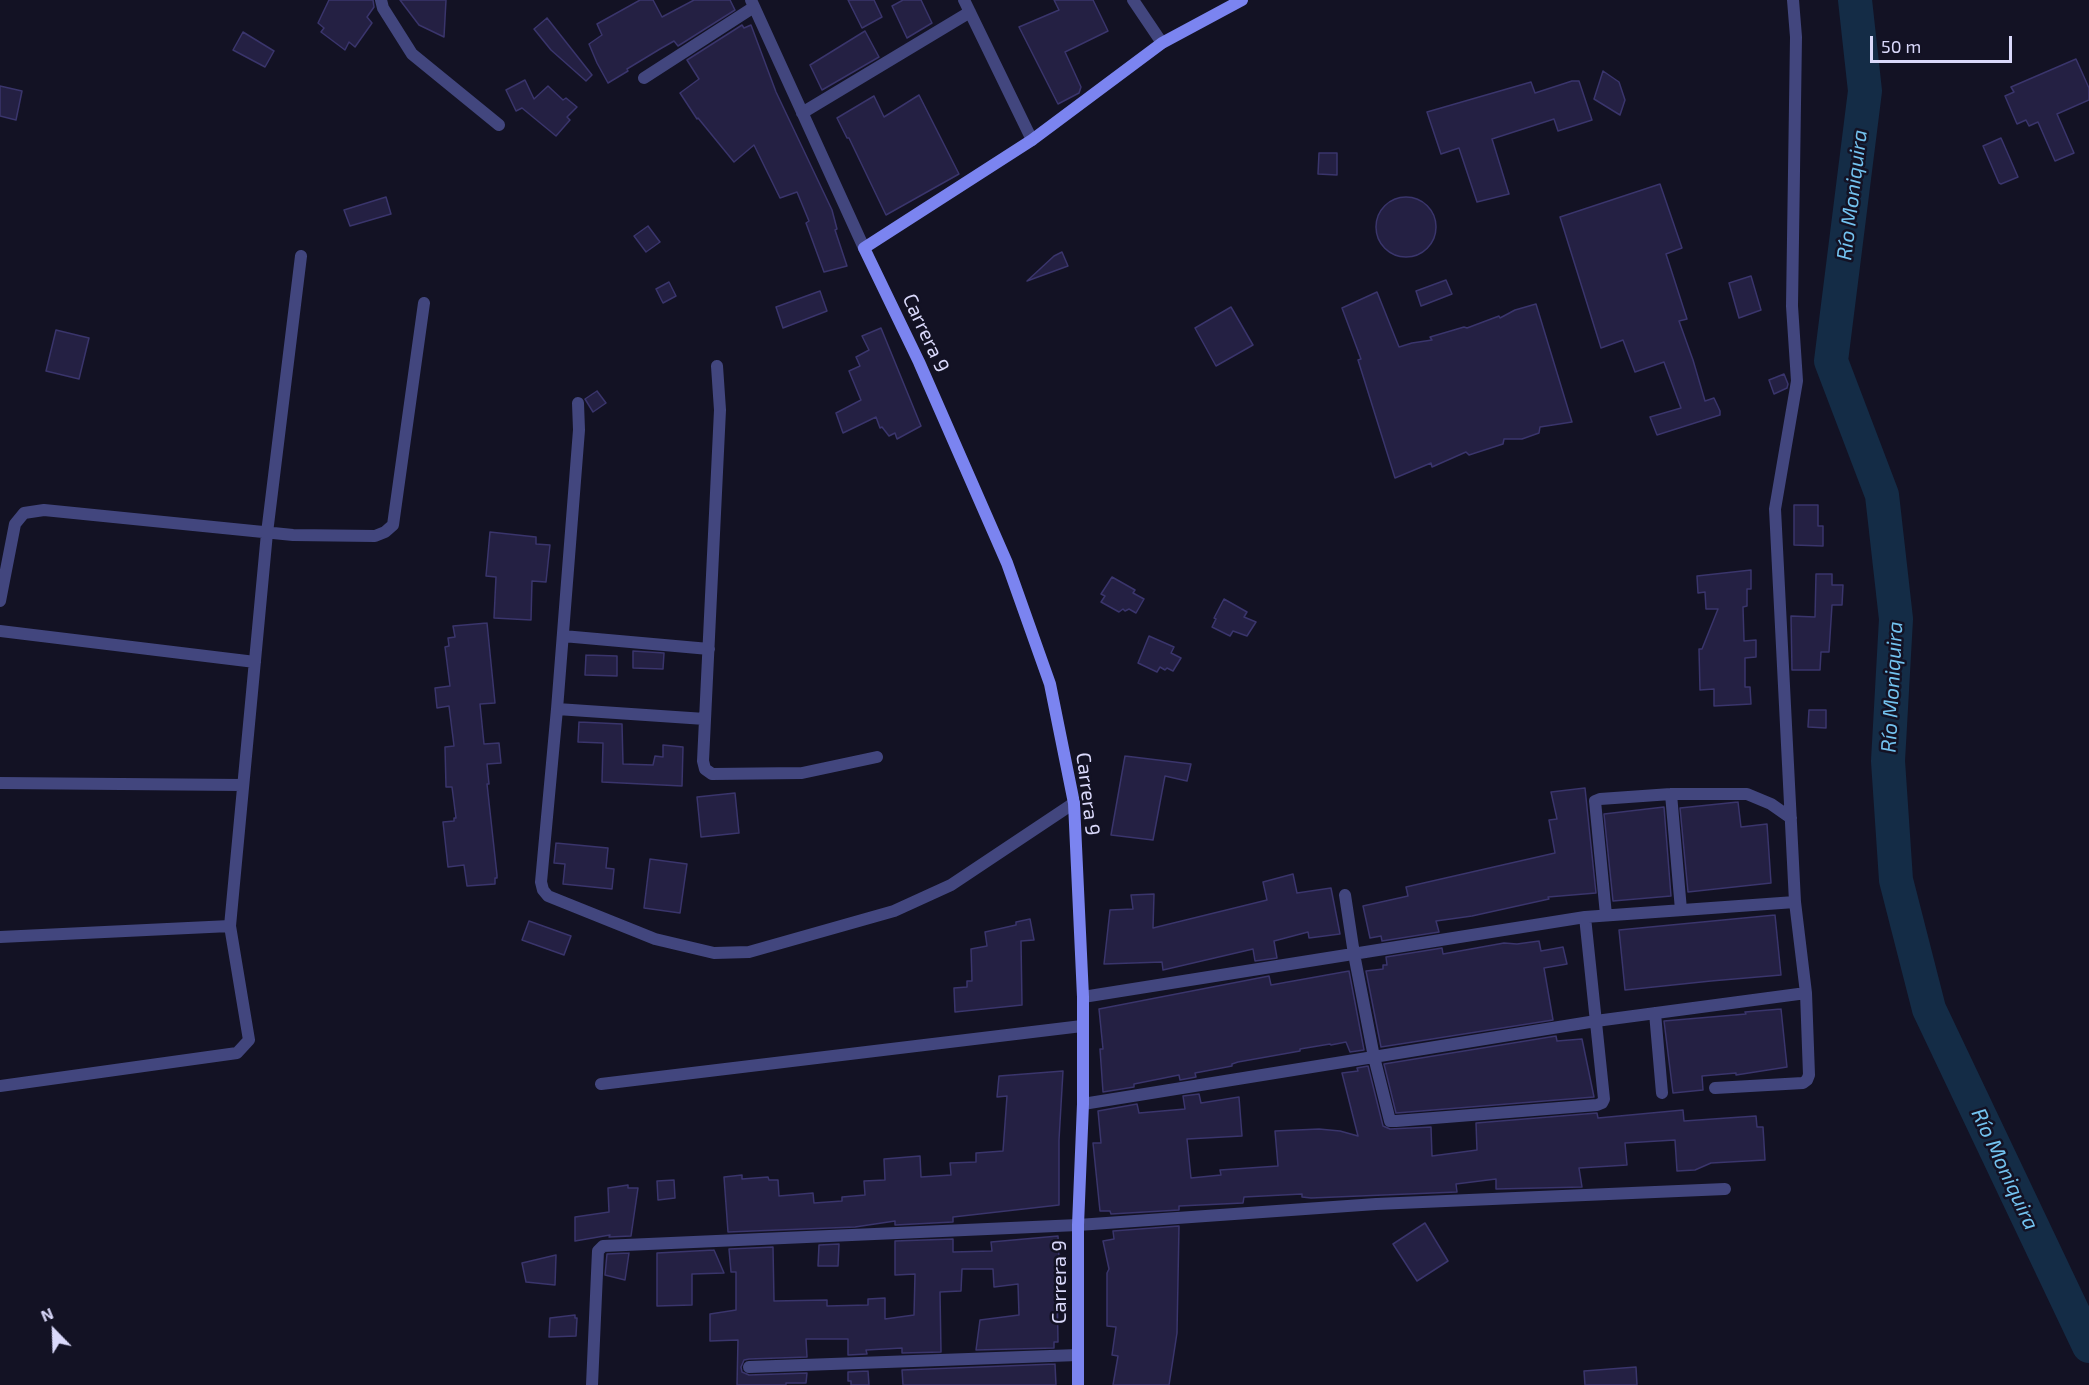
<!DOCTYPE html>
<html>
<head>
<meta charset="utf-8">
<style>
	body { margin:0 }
	#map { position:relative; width:2089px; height:1385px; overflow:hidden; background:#131224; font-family:"Exo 2",sans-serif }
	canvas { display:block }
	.north { position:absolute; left:24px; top:1301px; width:60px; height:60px; -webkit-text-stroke:4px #131224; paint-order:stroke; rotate:337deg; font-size:16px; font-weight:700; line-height:24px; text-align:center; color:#dad9fb }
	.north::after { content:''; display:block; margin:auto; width:21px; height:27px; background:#dad9fb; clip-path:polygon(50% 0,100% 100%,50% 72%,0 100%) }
	.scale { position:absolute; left:1870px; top:36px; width:142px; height:27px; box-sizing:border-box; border:3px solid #dad9fb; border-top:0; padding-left:8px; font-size:18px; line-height:21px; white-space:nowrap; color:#dad9fb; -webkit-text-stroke:4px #131224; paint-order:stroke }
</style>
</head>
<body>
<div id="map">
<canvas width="2089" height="1385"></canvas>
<div class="north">N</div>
<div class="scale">50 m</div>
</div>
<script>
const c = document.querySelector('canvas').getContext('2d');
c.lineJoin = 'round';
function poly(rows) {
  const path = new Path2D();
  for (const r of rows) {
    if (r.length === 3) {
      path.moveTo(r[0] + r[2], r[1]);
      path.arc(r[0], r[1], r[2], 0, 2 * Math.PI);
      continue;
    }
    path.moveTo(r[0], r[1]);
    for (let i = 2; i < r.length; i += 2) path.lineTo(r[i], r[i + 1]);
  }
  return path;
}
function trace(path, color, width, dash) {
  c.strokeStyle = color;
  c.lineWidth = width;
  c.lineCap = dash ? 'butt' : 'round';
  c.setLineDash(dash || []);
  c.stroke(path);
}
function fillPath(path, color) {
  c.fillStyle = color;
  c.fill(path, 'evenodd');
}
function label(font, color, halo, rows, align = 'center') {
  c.font = font + ' "Exo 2",sans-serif';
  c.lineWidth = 5;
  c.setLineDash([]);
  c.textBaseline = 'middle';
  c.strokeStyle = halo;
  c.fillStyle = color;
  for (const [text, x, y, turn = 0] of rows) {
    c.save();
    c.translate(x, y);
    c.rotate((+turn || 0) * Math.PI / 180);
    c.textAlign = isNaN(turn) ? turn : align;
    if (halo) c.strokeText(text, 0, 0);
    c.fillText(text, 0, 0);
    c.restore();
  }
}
const river = poly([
	[1855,0,1865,91,1831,361,1882,495,1896,619,1888,761,1896,880,1929,1009,2089,1346]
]);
const building = poly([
	[329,0,373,0,374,7,367,17,372,23,355,47,349,42,345,50,321,32,324,28,318,23,329,0],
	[400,0,446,0,444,37,419,25,400,0],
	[640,0,653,0,662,17,694,0,730,0,735,10,678,46,674,41,660,49,627,69,628,71,608,83,597,63,589,44,602,35,597,24,640,0],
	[848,0,874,0,882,17,862,28,848,0],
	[903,0,921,0,932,23,907,38,892,6,903,0],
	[1054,0,1093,0,1108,31,1065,52,1081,87,1079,93,1058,104,1019,27,1059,10,1054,0],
	[547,18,592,75,586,81,551,50,534,29,547,18],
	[742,25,744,28,751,25,776,92,832,210,837,229,835,230,847,266,824,272,806,223,809,221,797,192,780,198,754,145,734,162,698,118,697,119,680,93,699,79,687,60,742,25],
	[865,31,879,57,822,90,810,65,865,31],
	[243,32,274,51,265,67,233,50,243,32],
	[2076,59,2089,88,2089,100,2057,114,2074,153,2055,161,2038,122,2029,126,2026,120,2017,124,2005,96,2014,92,2011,87,2076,59],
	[1603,71,1619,82,1625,100,1620,115,1594,99,1603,71],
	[525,80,534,99,548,86,563,100,566,98,577,107,567,117,570,120,556,136,522,108,516,111,506,90,525,80],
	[1572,81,1579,81,1592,120,1558,131,1554,119,1492,139,1509,194,1477,202,1459,148,1441,154,1427,112,1531,82,1535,93,1572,81],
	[0,86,22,91,16,120,0,116,0,86],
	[919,95,959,174,886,215,849,138,847,138,837,118,874,96,884,117,919,95],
	[2001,138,2018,177,2001,184,1999,183,1983,146,2001,138],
	[1319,153,1337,153,1337,175,1318,174,1319,153],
	[1660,184,1682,248,1666,254,1687,319,1679,321,1693,360,1705,401,1714,398,1720,411,1720,415,1657,435,1650,417,1681,408,1664,362,1635,372,1623,340,1601,348,1560,217,1660,184],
	[1406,227,30],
	[386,197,391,214,350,226,344,210,386,197],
	[648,226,660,242,646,252,634,236,648,226],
	[1062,252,1068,266,1027,281,1054,256,1062,252],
	[1751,276,1761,310,1739,318,1729,283,1751,276],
	[1446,280,1452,294,1421,306,1416,291,1446,280],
	[669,282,676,296,663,303,656,289,669,282],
	[820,291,827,311,783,328,776,307,820,291],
	[1377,292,1399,347,1412,343,1432,340,1430,337,1464,327,1467,328,1499,316,1500,318,1515,310,1536,304,1572,422,1540,427,1539,433,1522,439,1504,439,1503,444,1469,455,1466,452,1432,467,1431,463,1395,478,1358,360,1361,359,1342,308,1377,292],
	[1231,307,1253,345,1216,366,1195,328,1231,307],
	[881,328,921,426,897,439,895,433,889,436,882,427,880,428,876,417,843,433,836,413,861,400,849,371,860,366,856,357,869,350,862,336,881,328],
	[56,330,89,338,79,379,46,371,56,330],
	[1784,374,1788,384,1787,388,1774,394,1769,380,1784,374],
	[597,391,606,403,593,412,585,399,597,391],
	[1794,505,1818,505,1818,526,1823,526,1823,546,1794,545,1794,505],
	[490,532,536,537,536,544,550,545,546,582,532,581,531,620,494,618,496,577,486,576,490,532],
	[1751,570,1751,589,1747,589,1747,606,1743,607,1744,641,1756,640,1756,657,1745,658,1745,687,1750,687,1751,704,1714,706,1714,689,1700,690,1699,649,1702,649,1718,609,1706,609,1705,592,1698,593,1697,576,1751,570],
	[1816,574,1832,574,1832,585,1843,585,1842,605,1832,605,1829,652,1821,652,1820,670,1792,670,1791,616,1815,617,1816,574],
	[1112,577,1135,590,1133,593,1144,599,1136,613,1129,609,1125,611,1123,609,1119,612,1101,602,1105,596,1101,594,1112,577],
	[1224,599,1247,612,1244,617,1256,622,1247,636,1233,631,1230,636,1212,627,1216,619,1214,618,1224,599],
	[487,623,495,703,480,704,484,744,499,743,501,763,487,764,489,784,487,784,497,875,497,878,495,878,495,884,467,886,464,865,448,867,443,822,454,821,454,818,456,818,452,787,446,787,445,747,454,746,449,706,437,708,435,688,450,686,445,647,449,646,448,638,455,637,453,626,487,623],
	[1149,636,1174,647,1171,653,1181,658,1173,671,1167,668,1165,670,1160,667,1157,672,1138,663,1149,636],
	[633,651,664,653,663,669,633,668,633,651],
	[586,655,617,656,617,676,585,675,586,655],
	[1809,710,1826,710,1826,728,1808,727,1809,710],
	[579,722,622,724,623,764,653,765,655,756,663,757,663,745,683,747,682,786,602,782,603,743,578,742,579,722],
	[1125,756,1191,764,1187,781,1165,776,1153,840,1111,835,1125,756],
	[1585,788,1596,893,1548,897,1549,899,1472,916,1436,921,1439,932,1382,941,1381,936,1370,938,1363,906,1408,896,1406,887,1555,853,1549,820,1557,819,1551,792,1585,788],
	[735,793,739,833,701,837,697,797,735,793],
	[1738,802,1741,827,1767,824,1771,883,1688,892,1680,808,1738,802],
	[1664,807,1671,896,1613,901,1604,814,1664,807],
	[556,843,608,848,606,868,614,869,612,889,563,884,565,864,554,863,556,843],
	[650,859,687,864,680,913,644,908,650,859],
	[1293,874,1297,893,1331,888,1340,934,1309,938,1308,932,1274,941,1277,958,1255,961,1253,949,1163,970,1162,962,1104,964,1110,910,1133,909,1131,895,1154,894,1153,928,1267,900,1263,882,1293,874],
	[1775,915,1781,975,1711,981,1625,990,1619,930,1775,915],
	[1030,919,1034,940,1021,941,1022,1005,955,1012,954,988,967,987,967,981,972,981,971,949,987,946,985,932,1016,925,1016,922,1030,919],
	[529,921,571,936,564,955,522,940,529,921],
	[1539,941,1541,951,1563,947,1567,964,1544,968,1553,1020,1381,1047,1366,971,1383,969,1383,965,1387,965,1386,957,1442,948,1443,954,1504,943,1517,944,1539,941],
	[1349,971,1364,1050,1350,1052,1346,1042,1331,1045,1330,1044,1300,1049,1300,1051,1238,1062,1232,1064,1232,1066,1195,1073,1196,1077,1180,1080,1179,1075,1134,1084,1134,1087,1103,1092,1100,1049,1103,1049,1099,1009,1269,976,1271,985,1349,971],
	[1781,1009,1787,1067,1736,1075,1736,1073,1702,1076,1703,1090,1673,1093,1664,1021,1746,1014,1745,1012,1781,1009],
	[1556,1036,1557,1041,1582,1039,1594,1097,1396,1113,1384,1064,1556,1036],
	[1368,1066,1383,1126,1390,1129,1431,1127,1432,1156,1477,1150,1476,1123,1597,1113,1598,1118,1683,1110,1684,1121,1756,1116,1757,1127,1763,1127,1765,1160,1711,1163,1695,1170,1677,1171,1675,1140,1625,1143,1627,1165,1579,1168,1582,1187,1496,1189,1496,1179,1456,1184,1457,1192,1311,1198,1302,1197,1302,1194,1244,1197,1243,1203,1179,1206,1179,1210,1111,1214,1110,1211,1100,1211,1093,1143,1101,1143,1098,1111,1137,1104,1139,1113,1185,1109,1183,1096,1199,1094,1201,1103,1239,1097,1242,1136,1187,1139,1191,1178,1221,1175,1220,1170,1278,1166,1275,1131,1319,1129,1340,1131,1358,1136,1342,1073,1358,1071,1357,1068,1368,1066],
	[1063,1071,1059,1140,1059,1205,953,1217,953,1222,895,1225,895,1221,855,1227,728,1232,724,1177,742,1175,742,1179,768,1177,769,1180,778,1180,779,1196,813,1193,814,1203,842,1201,842,1197,865,1195,864,1181,885,1180,884,1159,920,1156,921,1177,951,1175,950,1163,976,1162,976,1153,1003,1151,1007,1096,997,1097,999,1076,1063,1071],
	[674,1180,675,1198,658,1200,657,1181,674,1180],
	[628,1185,628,1188,638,1188,631,1236,609,1237,610,1235,575,1241,575,1217,609,1212,608,1188,628,1185],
	[1425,1223,1448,1261,1417,1281,1393,1244,1425,1223],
	[1179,1226,1177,1333,1169,1385,1113,1385,1118,1356,1112,1355,1116,1327,1107,1326,1107,1273,1109,1269,1103,1241,1114,1239,1113,1231,1179,1226],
	[1058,1236,1060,1279,1057,1280,1058,1342,1054,1342,1054,1348,976,1350,980,1320,1019,1315,1018,1284,994,1287,993,1269,962,1269,961,1291,940,1292,941,1352,902,1353,902,1348,866,1350,867,1354,848,1355,848,1339,806,1339,807,1357,749,1359,744,1360,741,1367,742,1372,749,1375,807,1373,806,1383,786,1383,786,1385,737,1385,738,1340,710,1341,710,1314,736,1310,736,1272,731,1272,729,1249,773,1247,774,1301,827,1300,827,1306,868,1305,868,1299,885,1298,885,1319,914,1315,915,1274,895,1275,895,1241,953,1239,953,1252,992,1251,991,1242,1058,1236],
	[839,1244,838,1266,818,1266,819,1245,839,1244],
	[714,1250,724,1273,692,1274,692,1305,657,1306,657,1253,714,1250],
	[629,1253,625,1280,605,1275,607,1254,629,1253],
	[556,1255,555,1285,526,1282,522,1263,556,1255],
	[575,1315,575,1318,577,1318,576,1336,549,1337,550,1318,575,1315],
	[1055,1364,1056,1385,903,1385,902,1370,1055,1364],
	[1636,1367,1637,1385,1585,1385,1584,1371,1636,1367],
	[868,1371,869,1385,851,1385,851,1381,848,1381,848,1372,868,1371]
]);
const street = poly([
	[381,0,383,8,412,54,499,125],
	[751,0,864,248],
	[964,0,1032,140],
	[1133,0,1162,43],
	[644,78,754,7],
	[802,113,970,12],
	[717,366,720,410,703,761,705,769,712,774,802,773,877,757],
	[578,403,579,430,557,709,541,882,543,890,548,896,655,939,714,953,749,952,894,911,951,885,1074,803],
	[0,601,15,524,24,513,44,510,293,535,375,536,385,532,393,525,424,303],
	[0,631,255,662],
	[563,636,709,649],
	[557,709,705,719],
	[0,783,243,785],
	[1671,794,1681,910],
	[1345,895,1354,954,1374,1057,1390,1121,1396,1121,1597,1105,1602,1103,1604,1099,1585,917],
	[1606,915,1595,801,1600,799,1671,794,1747,794,1771,804,1791,818],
	[0,937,230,926],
	[1083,997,1585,917,1795,902],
	[1655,1013,1662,1093],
	[601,1084,1082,1026],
	[0,1086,237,1053,249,1040,230,926,267,533,301,256],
	[1715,1088,1803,1083,1807,1080,1809,1075,1806,993,1795,902,1775,509,1797,381,1792,306,1796,37,1793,0],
	[1083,1104,1596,1021,1806,993],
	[749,1367,1078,1355],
	[592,1385,598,1251,603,1246,1078,1225,1376,1204,1725,1189]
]);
const secondary = poly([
	[1078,1385,1078,1225,1083,1104,1083,997,1074,803,1050,684,1007,563,919,362,864,248,1032,140,1162,43,1242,0]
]);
const streetNames = [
	["Carrera 9",926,333,65],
	["Carrera 9",1088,794,83],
	["Carrera 9",1059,1282,-90]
];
const waterNames = [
	["Río Moniquira",1852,195,-83],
	["Río Moniquira",1892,687,-87],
	["Río Moniquira",2005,1169,65]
];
trace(river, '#142c46', 34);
fillPath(building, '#242043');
trace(building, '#3a356c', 1.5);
trace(street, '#42467e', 12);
trace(secondary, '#7b84f0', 12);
label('20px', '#dad9fb', '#131224', streetNames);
label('italic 21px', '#73c2ef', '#131224', waterNames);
</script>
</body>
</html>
